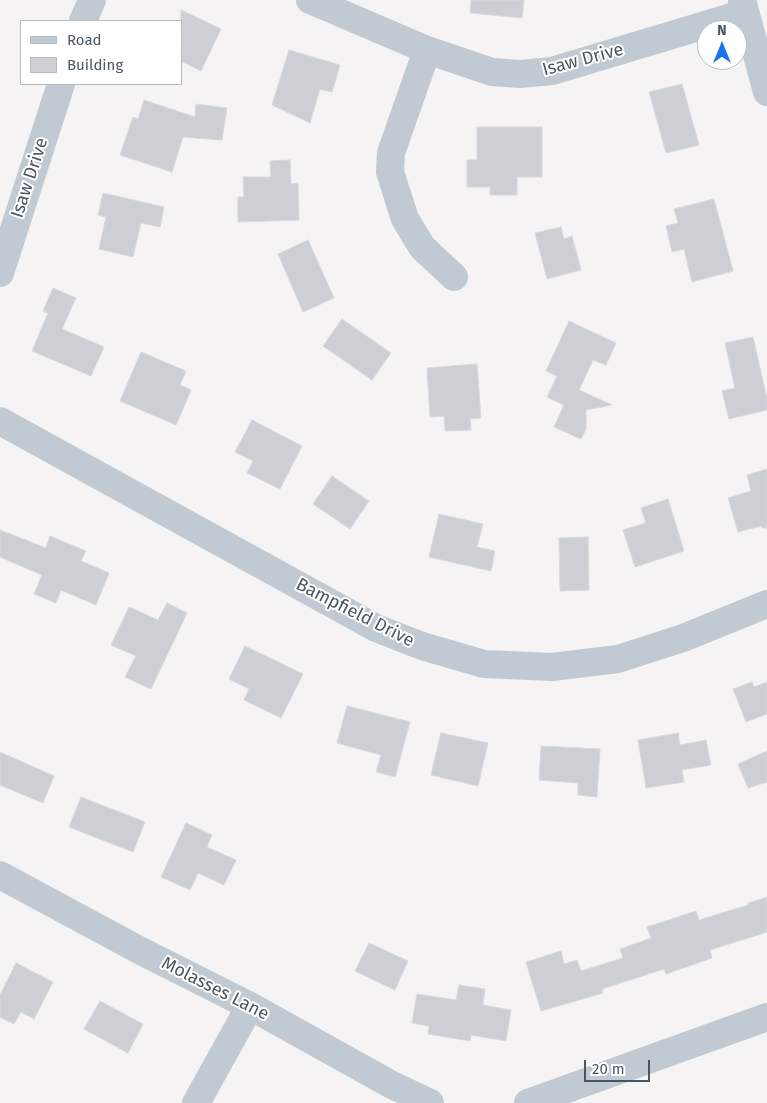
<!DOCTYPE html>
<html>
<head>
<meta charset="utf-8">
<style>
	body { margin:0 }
	#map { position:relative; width:767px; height:1103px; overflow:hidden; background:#f5f3f3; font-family:"Fira Sans",sans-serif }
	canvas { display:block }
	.legend { position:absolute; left:20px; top:20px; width:162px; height:65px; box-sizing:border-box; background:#fff; border:1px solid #b7bbc0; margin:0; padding:6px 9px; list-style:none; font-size:15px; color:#4a5661 }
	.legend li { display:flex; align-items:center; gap:10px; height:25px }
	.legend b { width:25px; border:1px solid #b7bbc0 }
	.north { position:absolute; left:697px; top:20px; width:50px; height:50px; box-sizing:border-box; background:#fff; border:1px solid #b7bbc0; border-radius:50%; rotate:0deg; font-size:14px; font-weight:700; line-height:20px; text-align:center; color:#4a5661 }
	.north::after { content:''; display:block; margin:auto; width:18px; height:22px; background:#1a73e8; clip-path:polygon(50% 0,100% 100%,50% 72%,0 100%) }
	.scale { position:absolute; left:584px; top:1060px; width:66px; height:22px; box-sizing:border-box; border:2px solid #4a5661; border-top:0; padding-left:6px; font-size:15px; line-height:18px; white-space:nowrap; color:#4a5661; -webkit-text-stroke:4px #fff; paint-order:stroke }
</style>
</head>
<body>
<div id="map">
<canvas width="767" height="1103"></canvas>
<ul class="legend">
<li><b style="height:6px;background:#c1cad2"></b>Road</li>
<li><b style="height:14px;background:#cdcfd5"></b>Building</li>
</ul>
<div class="north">N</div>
<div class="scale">20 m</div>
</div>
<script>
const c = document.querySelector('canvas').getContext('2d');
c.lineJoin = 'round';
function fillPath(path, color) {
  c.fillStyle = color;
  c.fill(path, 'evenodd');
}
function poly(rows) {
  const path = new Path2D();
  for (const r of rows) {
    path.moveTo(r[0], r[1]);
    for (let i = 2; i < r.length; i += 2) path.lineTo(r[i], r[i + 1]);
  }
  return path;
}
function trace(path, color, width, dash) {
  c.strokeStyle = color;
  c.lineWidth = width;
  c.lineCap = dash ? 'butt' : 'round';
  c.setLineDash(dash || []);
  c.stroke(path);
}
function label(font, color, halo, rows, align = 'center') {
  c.font = font + ' "Fira Sans",sans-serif';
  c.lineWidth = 4;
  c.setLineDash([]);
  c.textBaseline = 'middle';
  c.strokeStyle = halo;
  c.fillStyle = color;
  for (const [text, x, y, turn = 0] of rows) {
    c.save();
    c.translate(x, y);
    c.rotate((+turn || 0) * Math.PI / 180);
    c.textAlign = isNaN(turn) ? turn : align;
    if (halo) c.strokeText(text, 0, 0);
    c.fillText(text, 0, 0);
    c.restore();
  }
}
const building = poly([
	[471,0,524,0,522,18,470,13,471,0],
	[181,10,221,29,201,71,181,61,181,10],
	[289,50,340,65,332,92,320,89,310,123,272,105,289,50],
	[682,84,699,145,666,153,649,92,682,84],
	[144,100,195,117,196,104,227,108,222,140,183,137,172,172,120,155,133,117,138,119,144,100],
	[477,127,542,127,542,177,517,177,517,195,490,195,490,187,467,187,467,160,477,160,477,127],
	[290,160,291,184,298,183,299,220,238,222,238,197,244,197,243,177,271,177,270,161,290,160],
	[103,193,164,207,160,227,141,223,133,257,99,249,106,217,98,215,103,193],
	[714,199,733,271,692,282,684,249,672,252,666,226,678,223,674,209,714,199],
	[561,227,564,239,572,236,581,270,547,279,535,233,561,227],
	[308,240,334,298,303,312,278,254,308,240],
	[53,288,76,298,62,329,104,347,91,376,32,351,48,313,43,311,53,288],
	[342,319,391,353,372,380,323,346,342,319],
	[569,321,616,343,606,365,593,360,579,390,612,405,586,410,586,429,581,439,554,427,564,405,547,397,557,376,546,371,569,321],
	[753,337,767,399,767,410,729,419,722,391,735,388,725,343,753,337],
	[141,352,186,371,180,385,191,390,176,425,120,401,141,352],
	[477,364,481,418,470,419,471,430,445,431,444,416,430,417,427,368,477,364],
	[252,420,302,446,280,489,247,473,253,461,235,452,252,420],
	[767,469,767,528,762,528,761,526,738,532,728,498,751,491,747,475,767,469],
	[332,476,369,501,350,529,313,504,332,476],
	[668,499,684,551,635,567,623,530,646,523,641,508,668,499],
	[439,514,483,524,477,547,495,551,491,571,429,557,439,514],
	[0,530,46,548,50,536,86,551,81,561,109,573,96,605,61,590,56,603,34,594,42,575,0,557,0,530],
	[588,537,589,590,560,591,559,538,588,537],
	[167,603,187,613,151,689,125,677,136,656,111,645,129,607,158,620,167,603],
	[245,646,303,674,281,718,244,700,249,689,229,679,245,646],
	[752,682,754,687,767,682,767,714,746,722,733,689,752,682],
	[347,706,410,722,395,777,376,772,381,755,337,743,347,706],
	[441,733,488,743,478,786,431,775,441,733],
	[678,733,680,745,706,740,711,765,682,770,684,782,646,788,638,740,678,733],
	[541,746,600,749,597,797,578,795,578,783,539,780,541,746],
	[767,751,767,782,748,788,738,764,767,751],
	[0,752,54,776,43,803,0,785,0,752],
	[81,797,145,822,133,852,69,827,81,797],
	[186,823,212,835,207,847,236,860,224,885,198,873,190,890,161,877,186,823],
	[767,897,767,932,710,950,712,958,666,974,664,969,602,989,603,993,541,1011,526,962,561,951,564,964,577,960,581,971,623,958,620,949,651,938,647,927,696,911,699,920,748,905,748,903,767,897],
	[369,943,408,961,395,990,355,971,369,943],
	[16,963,53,982,34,1019,21,1012,14,1024,0,1017,0,995,16,963],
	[459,985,485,989,483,1005,511,1010,506,1041,471,1035,470,1041,428,1034,429,1026,412,1023,417,994,456,1000,459,985],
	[100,1001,143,1024,128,1053,84,1029,100,1001]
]);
const minor = poly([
	[310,0,427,50,492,72,520,74,552,71,745,13],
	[742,0,767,92],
	[83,21,92,0],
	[427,50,391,153,390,172,405,219,422,247,454,277],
	[0,273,61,84],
	[0,421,376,628,422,646,484,664,552,667,618,659,683,638,767,604],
	[0,875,139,950,250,1006,392,1085,430,1103],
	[196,1103,250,1006],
	[528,1103,767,1017]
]);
const streetNames = [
	["Isaw Drive",583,60,-15],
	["Isaw Drive",30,178,-72],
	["Bampfield Drive",355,613,27],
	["Molasses Lane",215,989,27]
];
fillPath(building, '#cdcfd5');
trace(building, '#d7d9de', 1);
trace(minor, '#c1cad2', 28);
label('18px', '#4a5661', '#fff', streetNames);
</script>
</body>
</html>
